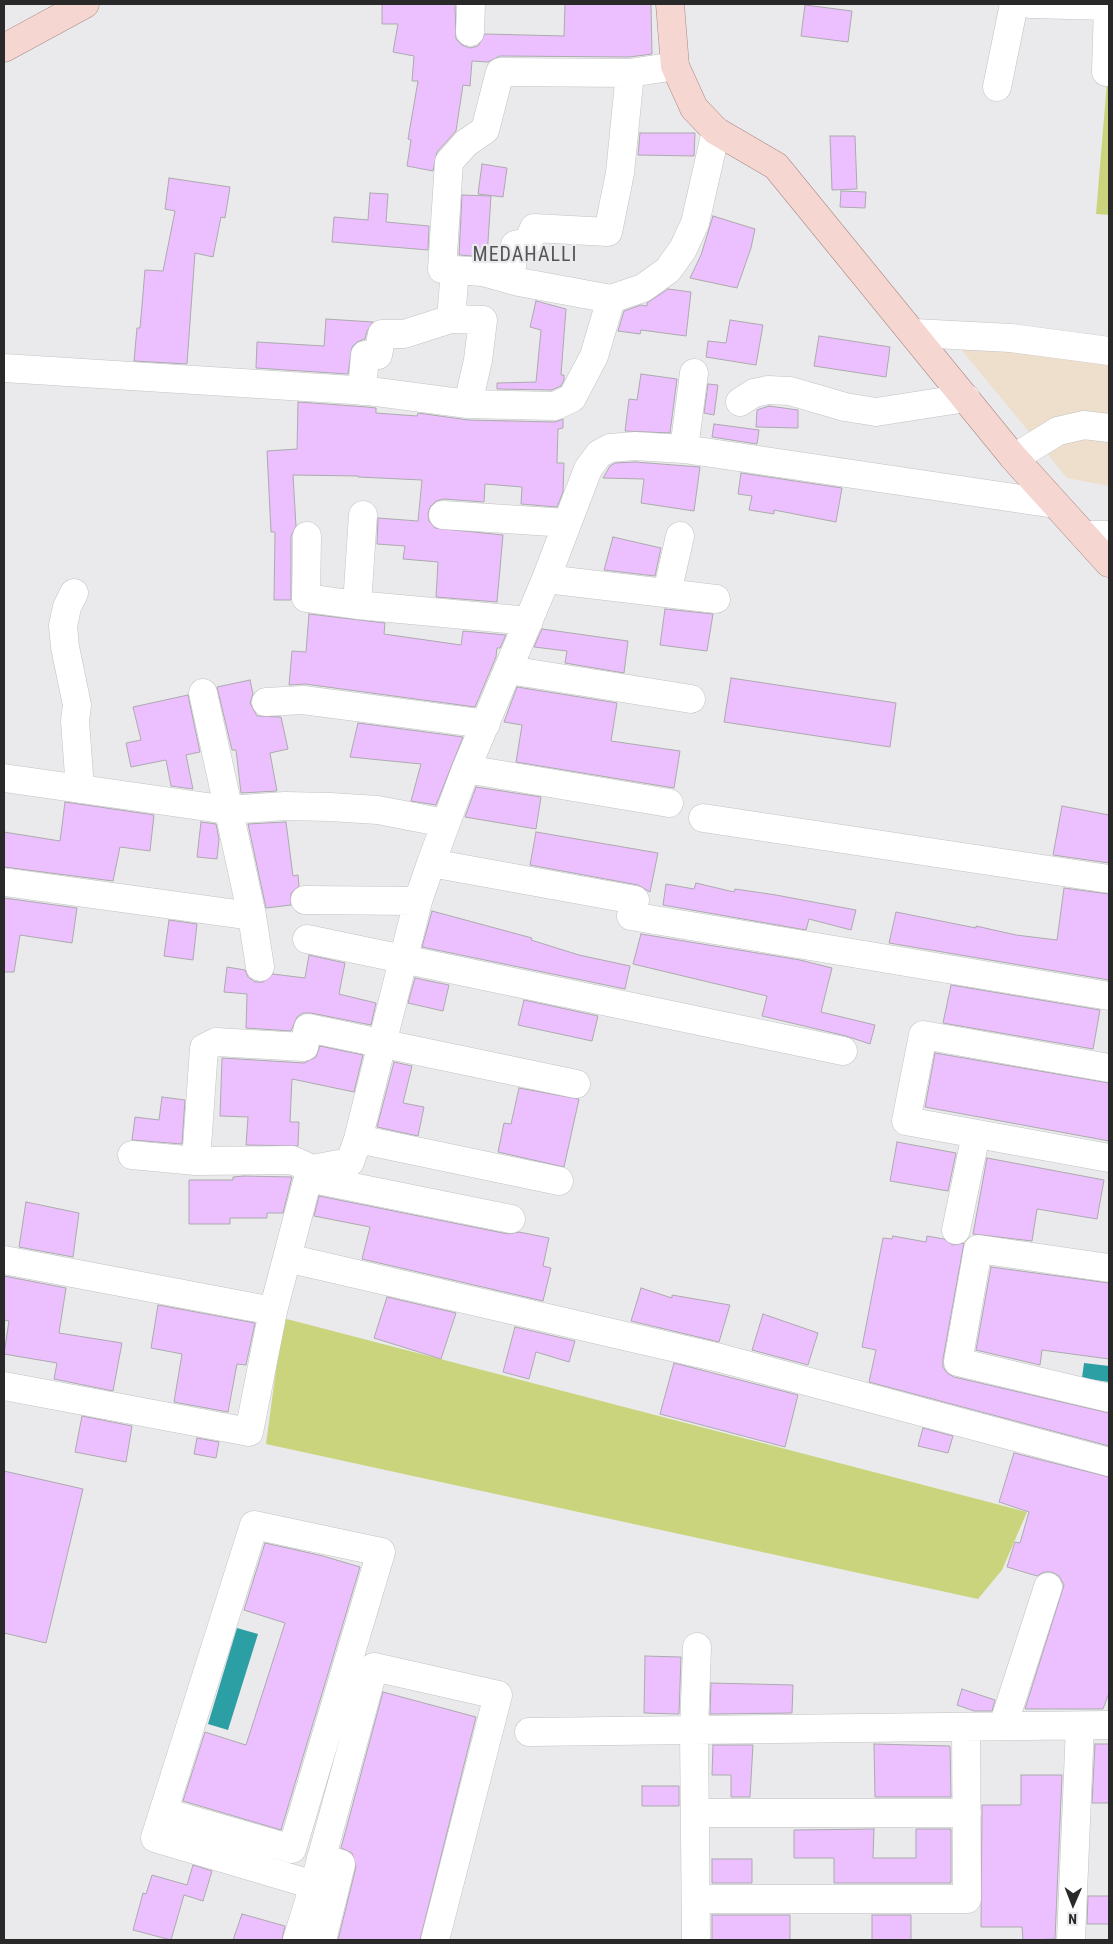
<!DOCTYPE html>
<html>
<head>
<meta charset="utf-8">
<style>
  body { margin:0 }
  #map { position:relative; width:1113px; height:1944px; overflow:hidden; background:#eaeaed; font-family:"Roboto Condensed",sans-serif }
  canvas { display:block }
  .frame { position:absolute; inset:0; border:5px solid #29292a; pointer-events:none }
  .north { position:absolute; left:1048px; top:1879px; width:50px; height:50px; -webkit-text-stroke:4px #eaeaed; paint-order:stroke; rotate:181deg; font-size:14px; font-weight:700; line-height:20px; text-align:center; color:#29292a }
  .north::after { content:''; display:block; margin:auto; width:18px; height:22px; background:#29292a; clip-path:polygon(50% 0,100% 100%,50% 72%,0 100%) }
</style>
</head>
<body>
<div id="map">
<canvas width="1113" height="1944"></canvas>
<div class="frame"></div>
<div class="north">N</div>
</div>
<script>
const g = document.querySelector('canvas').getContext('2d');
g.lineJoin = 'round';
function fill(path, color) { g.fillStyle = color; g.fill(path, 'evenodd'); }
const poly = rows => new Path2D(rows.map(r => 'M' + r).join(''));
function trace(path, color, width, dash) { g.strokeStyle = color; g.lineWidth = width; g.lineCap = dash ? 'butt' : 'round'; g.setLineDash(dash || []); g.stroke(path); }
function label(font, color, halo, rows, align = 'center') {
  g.font = font + ' "Roboto Condensed",sans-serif'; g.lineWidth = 4.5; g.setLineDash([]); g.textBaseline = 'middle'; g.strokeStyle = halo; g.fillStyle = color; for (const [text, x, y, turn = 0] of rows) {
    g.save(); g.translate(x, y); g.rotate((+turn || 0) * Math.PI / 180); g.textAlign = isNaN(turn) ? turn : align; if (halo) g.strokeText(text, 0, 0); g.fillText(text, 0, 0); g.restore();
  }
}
fill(poly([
  [954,341,1109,363,1109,486,1067,478]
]), '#eedecc');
fill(poly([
  [1107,82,1109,82,1109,215,1096,214],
  [283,1318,1027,1512,1002,1570,978,1599,266,1444]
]), '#cad47d');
fill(poly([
  [1084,1363,1109,1366,1109,1382,1082,1378],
  [237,1628,258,1634,228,1730,208,1724]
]), '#2b9fa3');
const building = poly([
  [382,4,455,4,456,39,462,45,470,48,478,46,485,34,564,36,565,4,651,4,652,54,629,57,500,56,488,62,472,61,470,86,463,85,456,131,437,152,433,171,407,166,411,140,408,139,418,81,412,81,414,56,393,52,398,24,382,24,382,4],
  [805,5,852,11,848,42,801,36,805,5],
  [640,133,695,133,694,156,638,155,640,133],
  [830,136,855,136,857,189,832,190,830,136],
  [482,164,507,168,503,197,478,194,482,164],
  [169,178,230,187,225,218,221,217,213,257,195,253,187,364,134,361,137,328,140,328,145,270,163,271,175,211,165,209,169,178],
  [841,191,866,192,865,208,840,207,841,191],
  [370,193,388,194,386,222,429,226,428,250,332,242,334,217,368,220,370,193],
  [462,195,491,196,487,257,459,255,462,195],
  [713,216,755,229,751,248,737,288,690,278,701,255,713,216],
  [668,289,691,292,686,336,641,330,640,334,618,331,624,311,641,305,647,306,647,303,668,289],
  [536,301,566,309,561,375,564,375,564,380,561,386,552,390,497,389,497,383,536,382,541,330,530,327,536,301],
  [326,319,373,322,367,331,365,339,357,342,352,347,348,374,256,368,257,342,324,346,326,319],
  [730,320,763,325,756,365,706,357,708,341,726,343,730,320],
  [819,336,890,347,886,377,814,366,819,336],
  [641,374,677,379,670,433,625,431,629,399,637,400,641,374],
  [708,384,718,385,714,415,704,413,708,384],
  [298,402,367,407,376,408,376,413,417,416,418,413,468,420,555,422,563,419,563,428,558,429,557,463,564,463,563,492,557,507,521,504,522,487,485,484,484,502,444,499,436,501,430,507,428,514,429,521,435,528,503,535,497,602,436,597,438,562,403,559,405,546,377,544,378,518,418,521,422,480,358,477,358,476,293,475,296,526,291,536,291,600,274,600,275,532,271,532,267,451,297,449,298,402],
  [769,406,798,410,798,428,756,427,757,410,769,406],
  [714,424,759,430,757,444,712,437,714,424],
  [635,462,700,467,694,511,641,503,644,479,603,478,610,466,615,463,635,462],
  [741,473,842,488,836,522,774,510,774,514,749,510,752,496,738,494,741,473],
  [613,537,661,548,655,576,604,570,613,537],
  [665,609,713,614,707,651,660,645,665,609],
  [309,614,385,623,384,634,461,645,463,631,506,635,500,648,497,648,496,657,475,707,305,684,289,685,292,651,306,652,309,614],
  [542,629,628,641,624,673,565,663,567,651,534,647,542,629],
  [731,678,896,703,890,747,724,722,731,678],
  [250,680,253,694,250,703,257,716,281,717,288,749,270,753,277,791,241,793,236,750,232,750,217,687,250,680],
  [517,687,617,703,611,741,680,751,674,788,516,762,522,725,504,722,517,687],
  [188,695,200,752,186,755,193,789,171,786,166,760,131,767,126,743,141,740,133,707,188,695],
  [358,723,463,737,436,805,411,801,421,764,350,757,358,723],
  [476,787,541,797,536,829,465,817,476,787],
  [65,802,154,815,150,851,120,847,113,881,4,867,4,832,60,841,65,802],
  [1062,806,1109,815,1109,863,1053,855,1062,806],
  [201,822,216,824,219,839,217,859,197,857,201,822],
  [286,822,293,876,298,875,299,886,291,893,291,905,266,908,248,824,286,822],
  [536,832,658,853,650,892,638,885,530,865,536,832],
  [696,883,734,892,735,889,776,895,856,910,851,930,809,919,806,930,663,905,666,884,694,889,696,883],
  [1064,888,1109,894,1109,980,889,943,896,912,976,928,976,926,1016,935,1057,940,1064,888],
  [4,898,77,908,72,943,20,935,14,972,4,972,4,898],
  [432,911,532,938,531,940,579,955,630,966,625,989,422,947,432,911],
  [169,920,197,924,193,960,164,956,169,920],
  [641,934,800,960,832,968,821,1012,875,1025,870,1044,846,1036,762,1016,767,996,633,964,641,934],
  [309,955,345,963,339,994,376,1003,371,1025,311,1013,303,1013,297,1017,291,1031,246,1028,247,994,224,992,227,967,245,970,248,977,255,982,263,982,273,974,305,978,309,955],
  [415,978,449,985,443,1011,408,1003,415,978],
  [951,985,1100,1010,1093,1049,943,1023,951,985],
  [524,1000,598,1016,592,1041,518,1025,524,1000],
  [320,1046,363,1055,354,1092,292,1079,290,1122,299,1122,298,1146,246,1145,248,1117,220,1116,222,1058,304,1063,316,1057,320,1046],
  [935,1053,1109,1083,1109,1141,925,1107,935,1053],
  [394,1062,412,1066,403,1103,424,1107,418,1136,377,1127,394,1062],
  [519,1088,579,1099,564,1167,498,1152,504,1123,511,1124,519,1088],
  [162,1097,185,1100,182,1144,132,1140,135,1117,159,1120,162,1097],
  [897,1142,956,1153,948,1191,890,1181,897,1142],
  [987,1158,1104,1180,1097,1219,1037,1209,1032,1241,973,1234,987,1158],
  [244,1176,292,1177,283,1213,267,1213,267,1218,230,1218,230,1224,189,1224,189,1180,233,1180,233,1177,244,1176],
  [319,1196,508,1234,519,1232,549,1238,543,1266,551,1268,543,1301,362,1259,370,1227,314,1216,319,1196],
  [26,1202,79,1213,73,1257,19,1247,26,1202],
  [893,1236,926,1242,927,1236,944,1239,953,1245,964,1243,943,1359,943,1367,947,1373,954,1377,1109,1413,1109,1446,869,1382,876,1350,862,1347,883,1238,892,1239,893,1236],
  [991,1267,1109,1283,1109,1359,1042,1350,1040,1365,976,1350,991,1267],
  [4,1276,66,1288,59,1333,122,1343,113,1391,54,1379,57,1363,4,1354,9,1321,4,1320,4,1276],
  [641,1288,672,1298,672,1295,730,1305,719,1342,631,1321,641,1288],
  [387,1297,456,1313,441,1359,374,1338,387,1297],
  [158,1305,255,1323,246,1365,237,1364,228,1412,174,1402,182,1354,151,1348,158,1305],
  [763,1314,818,1333,808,1365,752,1350,763,1314],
  [515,1327,575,1341,569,1362,536,1352,529,1379,503,1372,515,1327],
  [674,1363,798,1395,785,1447,660,1414,674,1363],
  [82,1416,132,1426,126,1462,75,1452,82,1416],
  [923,1428,953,1436,948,1453,918,1446,923,1428],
  [197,1438,219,1442,216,1458,194,1454,197,1438],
  [1014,1453,1109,1477,1109,1693,1103,1709,1025,1709,1064,1585,1059,1576,1052,1572,1044,1572,1037,1576,1007,1567,1015,1542,1020,1543,1029,1512,999,1502,1014,1453],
  [4,1471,83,1489,46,1643,4,1633,4,1471],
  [265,1543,323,1556,360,1567,281,1830,183,1801,205,1732,246,1745,285,1623,244,1610,265,1543],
  [645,1656,681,1657,679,1714,644,1713,645,1656],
  [711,1683,793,1685,792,1713,710,1714,711,1683],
  [962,1689,995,1700,992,1711,974,1711,957,1705,962,1689],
  [383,1692,476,1717,420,1940,338,1940,356,1867,352,1853,341,1848,383,1692],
  [874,1744,950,1746,951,1797,875,1797,874,1744],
  [1095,1744,1109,1744,1109,1803,1092,1803,1095,1744],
  [713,1745,753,1745,750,1797,731,1797,731,1775,712,1775,713,1745],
  [1021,1775,1062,1775,1055,1939,1023,1940,1022,1927,981,1927,982,1805,1021,1805,1021,1775],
  [642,1786,679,1786,679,1806,642,1806,642,1786],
  [874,1829,873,1858,916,1858,916,1829,951,1829,951,1883,834,1883,834,1858,794,1858,794,1830,874,1829],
  [712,1859,752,1859,752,1883,712,1883,712,1859],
  [193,1865,212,1871,203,1901,184,1895,171,1940,133,1930,143,1893,146,1894,152,1875,187,1885,193,1865],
  [1088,1896,1109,1896,1109,1924,1087,1924,1088,1896],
  [242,1914,285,1926,282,1940,233,1940,242,1914],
  [712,1915,790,1915,790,1940,712,1940,712,1915],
  [872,1915,911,1915,911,1940,872,1940,872,1915]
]);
fill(building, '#ecbfff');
trace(building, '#abaaac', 1);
const minor = poly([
  [1031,4,1109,6],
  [470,32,471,4],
  [675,66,630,73,500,72,485,130,466,143,449,162,442,269,483,272,519,282,611,299,643,288,668,270,683,249,695,223,716,131],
  [1106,72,1108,6],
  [997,87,1014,4],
  [455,270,451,319,483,320,478,360,468,404],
  [510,279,515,245,528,242,534,228,608,232,620,173,630,73],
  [914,333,1011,338,1109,351],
  [4,368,369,391,468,404,555,406,572,398,594,356,611,299],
  [362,391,365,355,378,355,382,334,404,334,451,319],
  [740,402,754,393,768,390,790,391,845,407,876,412,966,398],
  [684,449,694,373],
  [1014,458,1058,431,1084,425,1109,428],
  [363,515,357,605,529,621],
  [443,515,567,523],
  [1084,535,1109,535],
  [307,536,306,598,357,605],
  [546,579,716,599],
  [74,593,67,607,63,626,65,647,77,705,75,721,80,789],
  [667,593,680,536],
  [509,670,691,699],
  [203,693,252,916,260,967],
  [266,702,303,700,486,724],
  [466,769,669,803],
  [4,778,228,810,285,806,330,807,378,810,445,823],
  [703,818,1109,879],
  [431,863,635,900,631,916,1109,996],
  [4,882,252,916],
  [305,900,418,901],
  [307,939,843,1051],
  [1109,1068,923,1035,906,1121,1109,1158],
  [358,1139,559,1181],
  [132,1155,196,1161,292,1160,312,1169,350,1162,358,1139,418,901,431,863,466,769,546,579,588,469,599,454,610,448,635,446,684,449,1055,504],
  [196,1161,204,1048,216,1042,304,1047,308,1028,576,1084],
  [308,1178,511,1219],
  [956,1230,976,1134],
  [287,1258,720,1358,1109,1462],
  [4,1260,273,1311],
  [1109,1268,978,1249,958,1362,1109,1398],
  [4,1386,249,1432,273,1311,308,1178,312,1169],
  [1003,1726,1048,1587],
  [529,1732,1109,1725],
  [164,1812,292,1849,381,1552,254,1525,155,1838,314,1885,297,1940],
  [695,1813,967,1813],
  [321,1858,341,1864,322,1940],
  [314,1885,374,1667,498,1695,435,1940],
  [696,1899,967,1899,966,1727],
  [696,1940,694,1730,697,1647],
  [1071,1940,1080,1726]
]);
const major = poly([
  [670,4,675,66,694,108,716,131,776,166,1014,458,1109,563],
  [4,48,85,4]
]);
trace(minor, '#c1c2c4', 29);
trace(major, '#aa8783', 29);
trace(minor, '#fff', 28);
trace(major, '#f5d6d1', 28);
g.letterSpacing = '1px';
label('20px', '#555557', '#eaeaed', [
  ["MEDAHALLI",525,256]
]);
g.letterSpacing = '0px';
</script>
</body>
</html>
